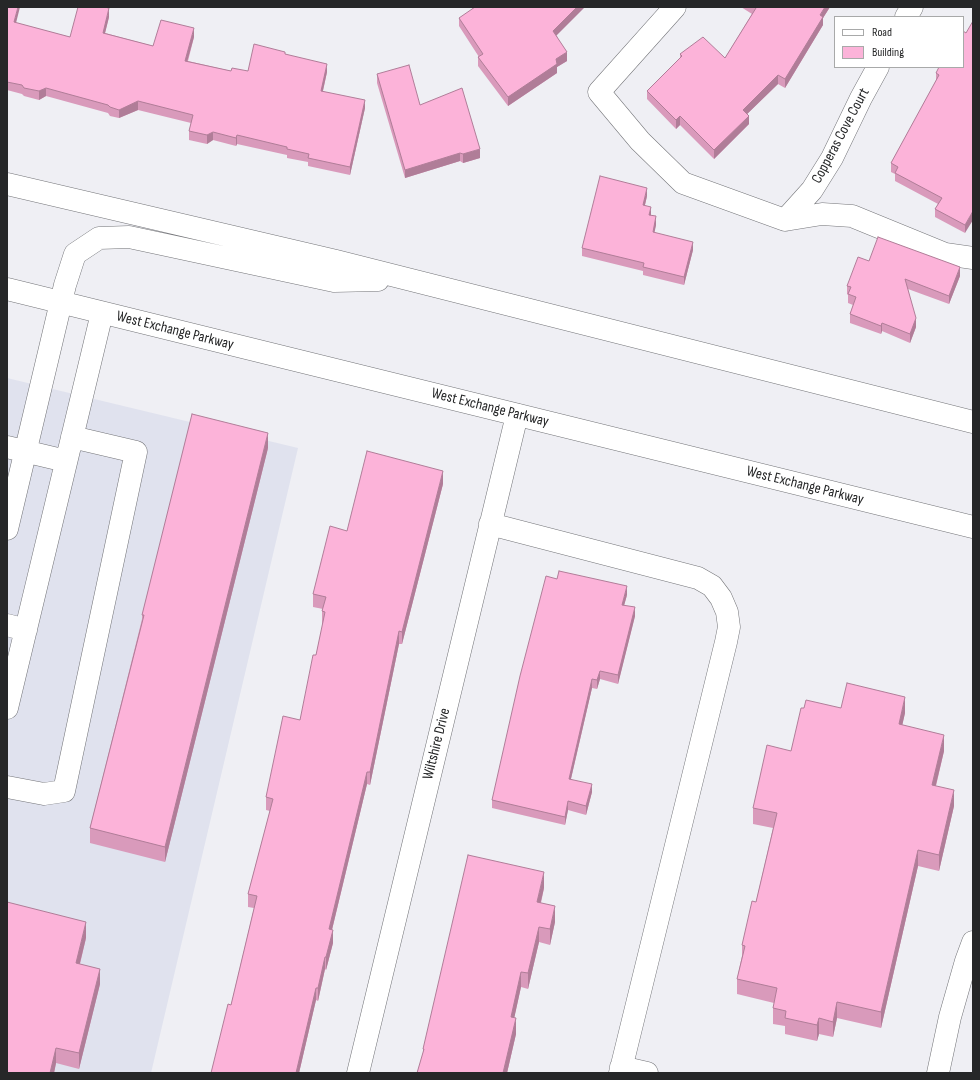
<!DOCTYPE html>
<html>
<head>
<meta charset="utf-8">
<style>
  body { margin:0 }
  #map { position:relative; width:980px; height:1080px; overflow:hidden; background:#efeff4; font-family:"Sofia Sans Condensed",sans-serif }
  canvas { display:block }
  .frame { position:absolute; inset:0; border:8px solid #262728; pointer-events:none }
  .legend { position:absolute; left:834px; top:16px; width:130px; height:52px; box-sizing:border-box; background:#fff; border:1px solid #a8a9a9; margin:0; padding:5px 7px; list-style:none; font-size:12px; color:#262728 }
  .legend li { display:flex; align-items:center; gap:8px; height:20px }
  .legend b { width:20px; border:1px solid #a8a9a9 }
</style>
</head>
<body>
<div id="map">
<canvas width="980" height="1080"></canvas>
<div class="frame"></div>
<ul class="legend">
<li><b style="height:5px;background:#fff"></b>Road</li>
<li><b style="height:11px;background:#fcb3d9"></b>Building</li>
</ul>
</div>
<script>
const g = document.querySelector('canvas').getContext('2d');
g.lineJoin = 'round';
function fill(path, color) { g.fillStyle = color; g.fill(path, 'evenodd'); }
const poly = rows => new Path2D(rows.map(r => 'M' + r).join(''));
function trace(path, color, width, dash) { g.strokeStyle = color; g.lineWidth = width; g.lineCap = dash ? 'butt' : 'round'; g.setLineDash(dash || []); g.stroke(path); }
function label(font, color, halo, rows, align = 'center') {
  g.font = font + ' "Sofia Sans Condensed",sans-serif'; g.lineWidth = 3.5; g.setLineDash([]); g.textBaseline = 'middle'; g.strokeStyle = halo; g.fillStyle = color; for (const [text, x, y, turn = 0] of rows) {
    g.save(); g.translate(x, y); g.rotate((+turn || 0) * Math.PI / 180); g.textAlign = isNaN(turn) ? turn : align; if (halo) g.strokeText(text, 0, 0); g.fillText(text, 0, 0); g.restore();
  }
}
fill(poly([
  [7,378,298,448,151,1073,7,1073]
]), '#e0e2ee');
const minor = poly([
  [675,7,599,92,640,141,683,183,785,220,822,214,852,216,945,254,973,258],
  [906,17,912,7],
  [785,220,812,190,832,158,861,98,878,67],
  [7,447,66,461],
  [490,524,698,578,712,586,721,598,727,612,729,627,726,642,620,1073],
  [7,529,61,302],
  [7,625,26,630],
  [7,708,102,313],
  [7,787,44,794,64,791,136,452,72,437],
  [621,1067,647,1073],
  [358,1073,517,415],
  [938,1073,950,1017,966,961,973,942]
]);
const major = poly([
  [7,184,336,261,973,422],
  [7,289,973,527],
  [61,302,65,285,75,254,99,238,129,237,334,281,378,280]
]);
trace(minor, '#747579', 23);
trace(major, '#747579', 23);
trace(minor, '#fff', 22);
trace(major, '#fff', 22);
fill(poly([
  [7,7,16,23,70,37,109,17,105,33,153,46,194,37,188,61,231,71,248,71,285,54,327,72,323,91,365,108,350,175,308,166,308,162,287,158,287,155,237,144,236,146,213,140,207,144,189,140,189,131,191,123,138,110,119,118,110,116,108,113,46,96,39,100,24,96,22,94,7,90],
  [741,7,830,7,823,18,823,25,785,88,778,84,747,114,749,124,714,159,680,125,676,129,647,99,647,91,680,58,680,54,725,58,752,14],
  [459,18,557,36,567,61,557,67,557,73,508,106,478,66,478,57,479,57,459,26],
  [966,33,965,233,935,217,935,209,938,204,895,181,895,174,891,172,891,163,936,81,936,73],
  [377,74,420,105,480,158,463,163,460,161,405,178,377,83],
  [647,196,645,205,656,225,654,232,693,250,684,285,643,275,643,271,582,256,582,248],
  [869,261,960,276,949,304,908,289,916,327,910,343,882,331,881,334,850,323,850,314,853,305,848,303,848,295,847,294,847,286],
  [268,448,165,862,90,843,90,828,142,619,142,615],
  [443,484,402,644,399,644,370,785,367,784,332,930,333,943,326,970,325,969,318,1001,316,1000,299,1073,211,1073,231,1005,254,908,248,907,248,894,270,811,266,810,266,797,300,720,316,655,323,624,322,624,322,611,323,609,313,607,313,594,347,531],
  [627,595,624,605,635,616,618,684,600,679,597,689,592,688,571,779,592,792,586,815,568,810,565,825,492,808,492,800],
  [804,708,841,708,905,713,902,725,944,751,936,786,954,806,939,871,918,866,881,1028,837,1018,833,1037,819,1034,817,1041,785,1034,785,1026,773,1024,773,1008,774,1003,737,994,737,979,742,956,742,945,756,902,773,828,753,824,753,808,791,751],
  [544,888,541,903,555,922,550,945,539,942,528,989,521,987,514,1018,516,1034,507,1073,417,1073,423,1054,423,1049],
  [86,938,80,964,100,984,79,1069,56,1063,54,1073,7,1073]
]), '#d99abb');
fill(poly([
  [18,7,20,7,14,31,14,22],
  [577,7,585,7,553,39,553,31],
  [825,7,830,7,823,18,823,25,785,88,785,79],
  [109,8,109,17,103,41,103,33],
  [194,28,194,37,185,69,185,61],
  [567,52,567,61,557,67,557,73,508,106,508,97,556,59],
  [327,64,327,72,321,99,321,91],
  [778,75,778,84,743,118,743,110],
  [46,88,46,96,39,100,39,91],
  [365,100,365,108,350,175,350,167],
  [138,101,138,110,119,118,119,110],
  [680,116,680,125,676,129,676,120],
  [749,116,749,124,714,159,714,150],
  [213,132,213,140,207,144,207,135],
  [237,135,237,144,236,146,236,138],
  [480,149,480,158,463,163,463,154],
  [460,153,460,161,405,178,405,170],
  [647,188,647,196,643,213,643,205],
  [651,207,651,216,649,215],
  [973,211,973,220,965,233,965,225],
  [656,216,656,225,653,240,653,232],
  [693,242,693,250,684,285,684,277],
  [960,267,960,276,949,304,949,296],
  [916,318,916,327,910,343,910,334],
  [882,323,882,331,881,334,881,326],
  [268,433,268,448,165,862,165,847],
  [443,471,443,484,402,644,402,632],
  [627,586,627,595,622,613,622,605],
  [635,607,635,616,618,684,618,675],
  [399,631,399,644,370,785,370,772],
  [600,671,600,679,597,689,597,680],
  [592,679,592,688,569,787,569,779],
  [905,697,905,713,899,740,899,724],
  [944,735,944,751,932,801,932,785],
  [367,772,367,784,329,942,329,929],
  [592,784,592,792,586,815,586,806],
  [954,790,954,806,939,871,939,855],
  [568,801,568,810,565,825,565,817],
  [918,850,918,866,881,1028,881,1012],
  [544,872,544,888,537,918,537,902],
  [555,906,555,922,550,945,550,929],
  [86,922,86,938,76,979,76,963],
  [539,927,539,942,528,989,528,973],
  [333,930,333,943,326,970,326,957],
  [325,957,325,969,318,1001,318,988],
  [100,969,100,984,79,1069,79,1053],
  [521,972,521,987,511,1033,511,1017],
  [316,988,316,1000,299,1073,296,1073],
  [837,1002,837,1018,833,1037,833,1022],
  [516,1018,516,1034,507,1073,503,1073],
  [819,1018,819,1034,817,1041,817,1025],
  [56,1048,56,1063,54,1073,50,1073]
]), '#b07d98');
const building = poly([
  [7,7,18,7,14,22,70,37,78,7,104,7,109,8,103,33,153,46,161,20,194,28,185,61,231,71,232,68,248,71,254,44,285,52,285,54,327,64,321,91,365,100,350,167,308,158,309,154,287,149,287,147,237,135,236,138,213,132,207,135,189,131,193,115,138,101,119,110,110,107,108,105,46,88,39,91,24,88,22,85,7,82,7,7],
  [475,7,577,7,553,31,567,52,556,59,557,64,508,97,478,57,483,54,459,18,475,7],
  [754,7,825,7,820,15,823,17,785,79,778,75,743,110,749,116,714,150,680,116,676,120,647,91,682,56,680,54,703,37,725,58,756,8,754,7],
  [973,21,973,211,965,225,935,209,942,198,895,173,898,167,891,163,939,75,936,73,939,67,963,67,963,31,966,33,973,21],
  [409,65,420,105,462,88,480,149,463,154,460,153,405,170,377,74,409,65],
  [600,176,647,188,643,205,651,207,649,215,656,216,653,232,693,242,684,277,643,267,644,263,582,248,600,176],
  [878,237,960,267,949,296,905,279,916,318,910,334,882,323,881,326,850,314,856,297,848,294,851,287,847,286,858,257,869,261,878,237],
  [192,414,268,433,165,847,90,828,144,615,142,615,192,414],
  [367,451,443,471,402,632,399,631,370,772,367,772,329,929,333,930,326,957,325,957,318,988,316,988,296,1073,211,1073,228,1004,231,1005,257,896,248,894,273,799,266,797,283,716,300,720,313,655,316,655,325,612,322,611,326,597,313,594,330,526,347,531,367,451],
  [559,571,627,586,622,605,635,607,618,675,600,671,597,680,592,679,569,779,592,784,586,806,568,801,565,817,492,800,520,676,546,576,557,579,559,571],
  [847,683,905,697,899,724,944,735,932,785,954,790,939,855,918,850,881,1012,837,1002,833,1022,819,1018,817,1025,785,1018,786,1011,773,1008,777,988,737,979,745,946,742,945,752,901,756,902,777,813,753,808,767,745,791,751,801,708,804,708,806,700,841,708,847,683],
  [468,855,544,872,537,902,555,906,550,929,539,927,528,973,521,972,511,1017,516,1018,503,1073,417,1073,424,1049,423,1049,468,855],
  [7,902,86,922,76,963,100,969,79,1053,56,1048,50,1073,7,1073,7,902]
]);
fill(building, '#fcb3d9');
trace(building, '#b07d98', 1);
label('15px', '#262728', '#fff', [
  ["Copperas Cove Court",841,136,-62],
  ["West Exchange Parkway",175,331,14],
  ["West Exchange Parkway",490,408,14],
  ["West Exchange Parkway",805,486,14],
  ["Wiltshire Drive",437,744,-76]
]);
</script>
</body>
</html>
